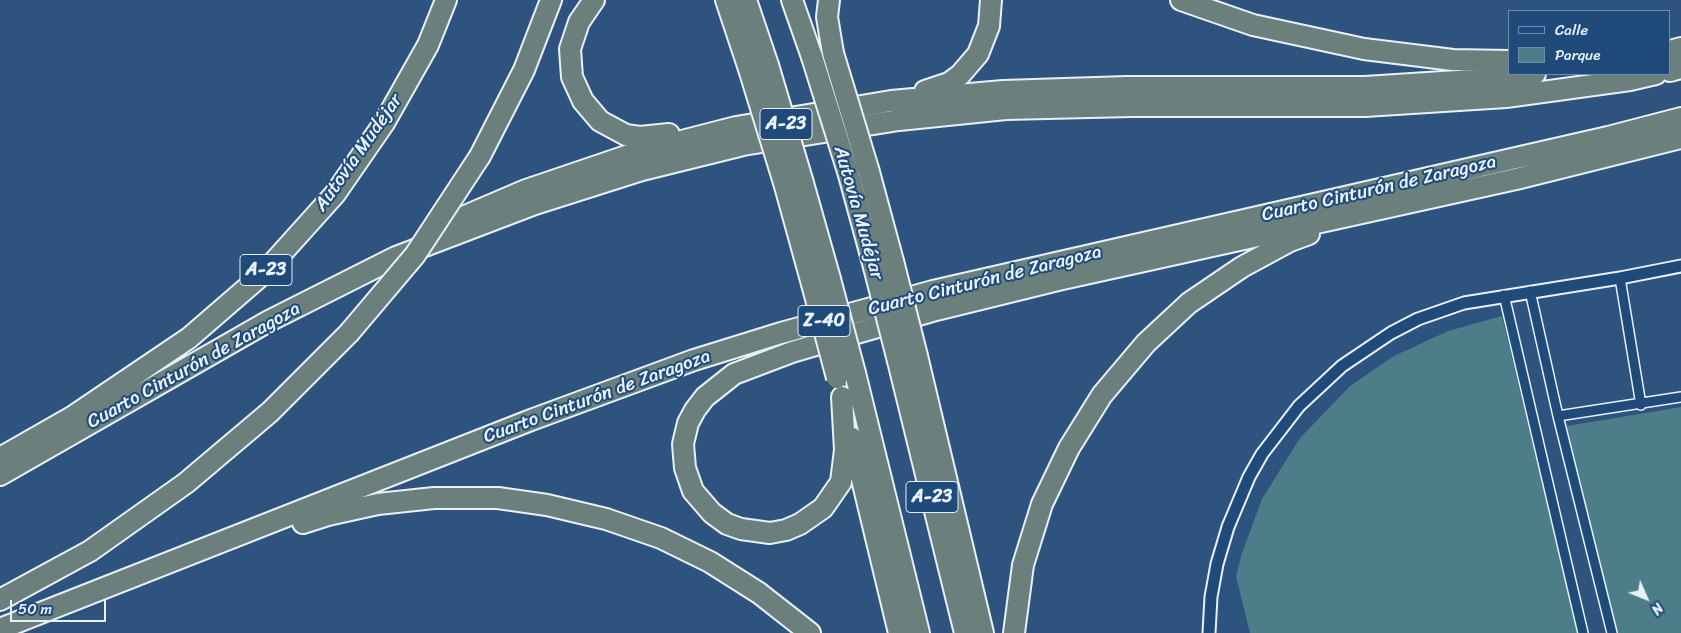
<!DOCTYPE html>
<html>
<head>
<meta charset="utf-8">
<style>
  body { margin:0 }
  #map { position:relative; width:1681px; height:633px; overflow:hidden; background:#2e537f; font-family:Sriracha,sans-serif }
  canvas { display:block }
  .legend { position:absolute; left:1508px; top:10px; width:162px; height:65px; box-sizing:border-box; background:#1f4a7a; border:1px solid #6f8dac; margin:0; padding:6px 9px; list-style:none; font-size:15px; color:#e8f1f8 }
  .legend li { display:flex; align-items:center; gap:10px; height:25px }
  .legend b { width:25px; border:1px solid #6f8dac }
  .north { position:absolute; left:1621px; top:573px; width:50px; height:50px; -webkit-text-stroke:4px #1f4a7a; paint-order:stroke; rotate:134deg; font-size:14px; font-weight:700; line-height:20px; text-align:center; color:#e8f1f8 }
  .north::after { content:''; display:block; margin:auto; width:18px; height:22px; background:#e8f1f8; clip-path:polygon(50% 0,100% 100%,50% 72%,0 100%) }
  .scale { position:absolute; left:10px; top:600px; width:96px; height:22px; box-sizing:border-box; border:2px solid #e8f1f8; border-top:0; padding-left:6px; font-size:15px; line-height:18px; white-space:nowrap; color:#e8f1f8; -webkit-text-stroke:4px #1f4a7a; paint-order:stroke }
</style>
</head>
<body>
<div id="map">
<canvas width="1681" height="633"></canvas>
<ul class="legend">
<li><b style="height:6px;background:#1f4a7a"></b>Calle</li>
<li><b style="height:14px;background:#4d7d88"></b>Parque</li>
</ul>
<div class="north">N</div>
<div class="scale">50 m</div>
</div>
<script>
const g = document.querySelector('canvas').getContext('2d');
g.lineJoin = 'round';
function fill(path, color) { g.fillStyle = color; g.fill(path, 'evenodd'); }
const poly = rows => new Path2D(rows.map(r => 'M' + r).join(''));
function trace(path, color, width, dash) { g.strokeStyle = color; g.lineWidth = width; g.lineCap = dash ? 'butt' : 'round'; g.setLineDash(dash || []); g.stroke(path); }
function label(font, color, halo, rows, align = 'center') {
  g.font = font + ' Sriracha,sans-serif'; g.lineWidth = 4; g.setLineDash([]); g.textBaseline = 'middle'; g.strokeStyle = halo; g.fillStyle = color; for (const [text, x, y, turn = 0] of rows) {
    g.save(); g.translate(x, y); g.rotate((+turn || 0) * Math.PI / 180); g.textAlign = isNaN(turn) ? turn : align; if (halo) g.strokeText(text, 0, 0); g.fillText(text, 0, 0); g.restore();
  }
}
fill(poly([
  [1502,316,1578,633,1250,633,1236,576,1242,553,1262,499,1300,438,1350,386,1394,356,1448,331],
  [1681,407,1681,633,1617,633,1567,426]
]), '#4d7d88');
const pedestrian = poly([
  [1620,278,1641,405],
  [1530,291,1558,416,1612,633],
  [1504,295,1583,633],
  [1558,416,1681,397]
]);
const minor = poly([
  [1209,633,1211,597,1217,564,1228,527,1249,477,1262,454,1299,406,1342,366,1391,333,1418,319,1464,303,1620,278,1681,266]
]);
const motorway = poly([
  [594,0,579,22,570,49,572,77,583,101,600,121,626,135,640,137,669,134],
  [726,0,749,69],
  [746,0,768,65],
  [792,0,812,57],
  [829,0,827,17,833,53],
  [1181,0,1253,25,1364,49,1453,60,1510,61],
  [1670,51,1681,48],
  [1670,71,1681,68],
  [925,91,949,83,960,75,978,54,989,26,991,0],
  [480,156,524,70,551,0],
  [869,172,893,261],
  [849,175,874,267],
  [803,183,830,279],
  [785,186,812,284],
  [442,226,526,190,635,153,736,127,891,101,1003,91,1126,87,1365,87,1504,78,1535,74],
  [917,356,983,633],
  [898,361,965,633],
  [855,373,919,633],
  [842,397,845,450,841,482,823,508,800,524,786,530,770,533,741,529,727,524,712,513,693,491,685,468,683,444,688,423,695,410,705,397,734,374,792,352,936,310,1058,280,1516,179,1681,138],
  [852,438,899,633],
  [0,458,72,417,189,338,263,274,335,194,384,123,428,45,446,0],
  [0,475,269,321,396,257,535,204,642,170,743,145,899,120,1006,109,1132,106,1365,106,1506,97,1630,80,1656,74],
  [303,523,328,515,378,504,434,498,498,498,547,505,606,519,661,538,710,562,759,593,810,633],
  [0,600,90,551,186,483,270,412,349,333],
  [0,629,531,420,694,360,781,333,933,291,1608,137,1681,118],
  [1014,633,1023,565,1042,504,1069,448,1102,395,1146,343,1189,303,1242,267,1290,241,1309,234]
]);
trace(pedestrian, '#e8f1f8', 12);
trace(minor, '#e8f1f8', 15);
trace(motorway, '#e8f1f8', 24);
trace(pedestrian, '#1f4a7a', 9);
trace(minor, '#1f4a7a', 11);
trace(motorway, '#6b7f7c', 20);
const motorwayBridge = poly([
  [833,53,869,172],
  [812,57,849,175],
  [768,65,803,183],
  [749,69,785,186],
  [893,261,917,356],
  [874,267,898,361],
  [830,279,855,373],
  [812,284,837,378],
  [349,333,415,255,480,156]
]);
trace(motorwayBridge, '#e8f1f8', 24, []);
trace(motorwayBridge, '#6b7f7c', 20);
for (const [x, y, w] of [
  [786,124,52],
  [266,270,52],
  [824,321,52],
  [932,497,52]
]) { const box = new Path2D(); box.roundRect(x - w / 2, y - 15.5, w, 31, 4); g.fillStyle = '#1f4a7a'; g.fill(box); trace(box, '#e8f1f8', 1); }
label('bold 18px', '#e8f1f8', null, [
  ["A-23",786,124],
  ["A-23",266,270],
  ["Z-40",824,321],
  ["A-23",932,497]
]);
label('19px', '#e8f1f8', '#1f4a7a', [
  ["Autovía Mudéjar",359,153,-55],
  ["Cuarto Cinturón de Zaragoza",1379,189,-13],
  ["Autovía Mudéjar",858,213,74],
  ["Cuarto Cinturón de Zaragoza",985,281,-14],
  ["Cuarto Cinturón de Zaragoza",194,366,-29],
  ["Cuarto Cinturón de Zaragoza",597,397,-20]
]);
</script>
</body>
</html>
